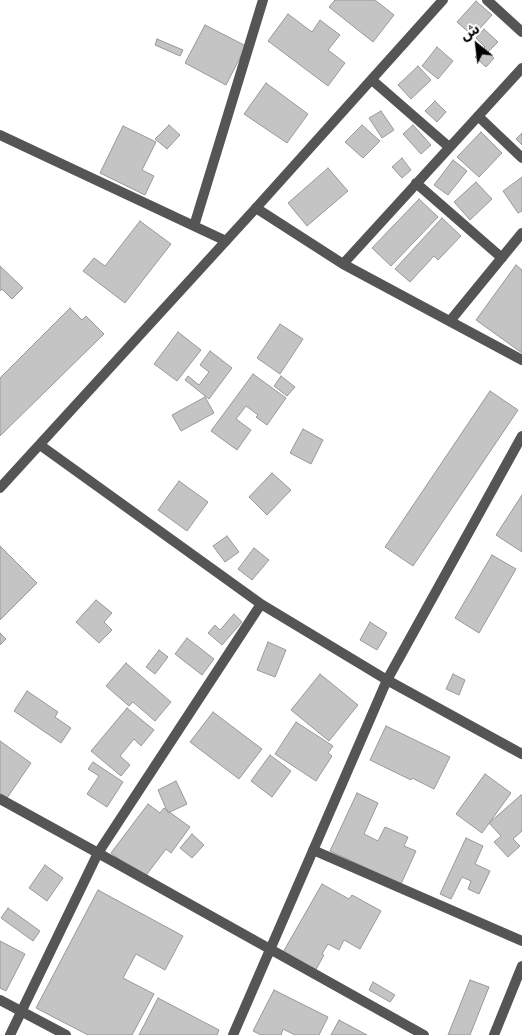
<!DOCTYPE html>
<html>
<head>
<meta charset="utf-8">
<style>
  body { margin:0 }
  #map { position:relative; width:522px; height:1035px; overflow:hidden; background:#fff; font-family:Barlow,"Noto Sans Arabic",sans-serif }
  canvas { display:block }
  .north { position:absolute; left:452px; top:20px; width:50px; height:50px; -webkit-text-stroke:4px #fff; paint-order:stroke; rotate:331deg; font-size:14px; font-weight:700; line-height:20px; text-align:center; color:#000 }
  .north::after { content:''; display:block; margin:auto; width:18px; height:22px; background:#000; clip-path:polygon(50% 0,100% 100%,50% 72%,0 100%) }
</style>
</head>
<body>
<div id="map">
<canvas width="522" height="1035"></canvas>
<div class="north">ش</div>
</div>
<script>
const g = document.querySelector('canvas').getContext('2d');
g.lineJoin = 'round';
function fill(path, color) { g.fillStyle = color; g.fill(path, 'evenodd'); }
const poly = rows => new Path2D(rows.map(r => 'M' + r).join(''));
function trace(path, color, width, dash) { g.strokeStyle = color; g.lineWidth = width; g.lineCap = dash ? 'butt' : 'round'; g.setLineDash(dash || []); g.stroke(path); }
const building = poly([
  [335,0,375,0,394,15,373,42,329,7,335,0],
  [476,1,492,15,473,36,457,22,476,1],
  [288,14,312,32,320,20,340,35,328,50,345,63,328,86,268,41,288,14],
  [205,25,246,46,226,85,185,63,205,25],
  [484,29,498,42,488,52,494,58,486,67,475,57,485,47,476,38,484,29],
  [157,39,183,50,180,56,155,45,157,39],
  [437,47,453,61,438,79,422,66,437,47],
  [418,66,431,80,411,99,398,85,418,66],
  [266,83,308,114,287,143,244,114,266,83],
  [435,101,446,112,437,122,425,111,435,101],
  [381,111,394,130,382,138,369,118,381,111],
  [169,125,180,135,167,149,155,139,169,125],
  [362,125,380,141,363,158,345,142,362,125],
  [413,125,431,145,421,154,403,134,413,125],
  [123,126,156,142,142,170,154,176,145,195,100,173,123,126],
  [481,132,502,153,479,177,457,157,481,132],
  [522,133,522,145,516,139,522,133],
  [402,158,411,170,402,178,392,167,402,158],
  [453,160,467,171,448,195,434,185,453,160],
  [328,168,348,191,307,226,288,203,328,168],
  [522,177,522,211,518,213,503,191,522,177],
  [476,182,492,199,470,220,454,202,476,182],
  [419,199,438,217,391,266,372,248,419,199],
  [442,218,461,236,438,260,434,256,410,282,395,269,442,218],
  [140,221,171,244,125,303,83,271,94,258,105,266,140,221],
  [516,265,522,270,522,353,476,320,516,265],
  [0,266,23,288,12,299,2,289,0,291,0,266],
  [70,308,82,320,86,316,104,334,0,436,0,378,70,308],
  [280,324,303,339,280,374,257,358,280,324],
  [178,332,201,350,177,381,154,364,178,332],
  [210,351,232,368,209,399,185,380,188,376,199,385,209,372,200,365,210,351],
  [253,374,286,398,267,425,256,417,258,415,246,406,236,419,251,430,237,450,211,431,253,374],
  [281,376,295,387,287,396,274,386,281,376],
  [490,391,518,410,413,566,385,547,490,391],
  [205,397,214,413,181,431,172,415,205,397],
  [303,429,323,440,311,464,290,453,303,429],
  [272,473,291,490,267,515,249,497,272,473],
  [179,481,208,502,187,531,158,510,179,481],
  [522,495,522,552,496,535,522,495],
  [227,536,239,552,225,562,213,546,227,536],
  [0,546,37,583,0,620,0,546],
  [254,548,269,560,252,580,238,569,254,548],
  [492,555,516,569,479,633,455,618,492,555],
  [96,600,112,613,104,622,112,630,99,643,76,622,96,600],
  [234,614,242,622,222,645,208,633,215,625,220,630,234,614],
  [370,622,387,633,377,650,360,640,370,622],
  [0,633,6,639,0,645,0,633],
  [187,638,214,659,202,675,175,654,187,638],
  [268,642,286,650,275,677,257,670,268,642],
  [159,650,168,657,155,674,146,667,159,650],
  [126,663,171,702,155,721,133,702,129,706,106,686,126,663],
  [320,674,358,705,329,741,291,710,320,674],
  [453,674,465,680,459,695,446,689,453,674],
  [27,691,58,712,55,717,71,728,61,743,14,711,27,691],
  [127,708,154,730,141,746,134,739,120,756,130,765,121,776,91,751,127,708],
  [213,712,262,749,239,779,190,742,213,712],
  [296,722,333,746,328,753,332,756,316,781,275,754,296,722],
  [386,726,450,757,434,789,412,778,411,780,370,760,386,726],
  [0,741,31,763,7,798,0,793,0,741],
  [270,755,291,771,272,797,251,781,270,755],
  [93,762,123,782,107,807,87,794,99,776,88,769,93,762],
  [485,774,511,793,482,833,456,814,485,774],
  [176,781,187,804,168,813,158,790,176,781],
  [357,793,378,803,364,834,378,841,385,827,408,837,404,846,416,851,401,884,330,851,357,793],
  [521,795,522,797,522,831,513,839,520,846,508,857,494,842,501,836,489,823,521,795],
  [148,804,160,813,164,808,190,827,171,853,166,849,144,878,111,853,148,804],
  [192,834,204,845,192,858,180,848,192,834],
  [466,838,483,846,475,864,490,871,479,894,468,889,471,881,462,877,451,899,440,894,466,838],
  [45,865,63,878,47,901,29,888,45,865],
  [322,884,349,899,352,895,381,911,360,949,344,940,339,950,328,944,322,954,324,955,314,973,282,954,322,884],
  [98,890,183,936,165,970,136,954,123,978,154,994,132,1035,88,1035,36,1008,98,890],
  [8,908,40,931,33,941,1,918,8,908],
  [0,941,25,954,6,991,0,988,0,941],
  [470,980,489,987,470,1035,448,1035,470,980],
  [373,982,395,995,390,1002,369,990,373,982],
  [274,990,328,1017,319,1035,295,1035,283,1029,281,1035,261,1035,253,1031,274,990],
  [158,998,219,1030,217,1035,139,1035,158,998],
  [339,1020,367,1035,331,1035,339,1020]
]);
fill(building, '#c4c4c4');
trace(building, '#999', 1);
trace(poly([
  [487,0,522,32],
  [372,80,449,147],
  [478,116,522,158],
  [0,135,226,241],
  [416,183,502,258],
  [256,208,343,264,522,360],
  [194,226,263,0],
  [343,264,522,68],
  [450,321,522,233],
  [40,445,261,604,387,680,522,754],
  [0,799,98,853,424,1035],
  [313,850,522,941],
  [0,1000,66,1035],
  [10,1035,98,853,261,604],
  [233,1035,387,680,522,436],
  [494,1035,522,966]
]), '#555', 10);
trace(poly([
  [0,488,256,208,443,0]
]), '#555', 10);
</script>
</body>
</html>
